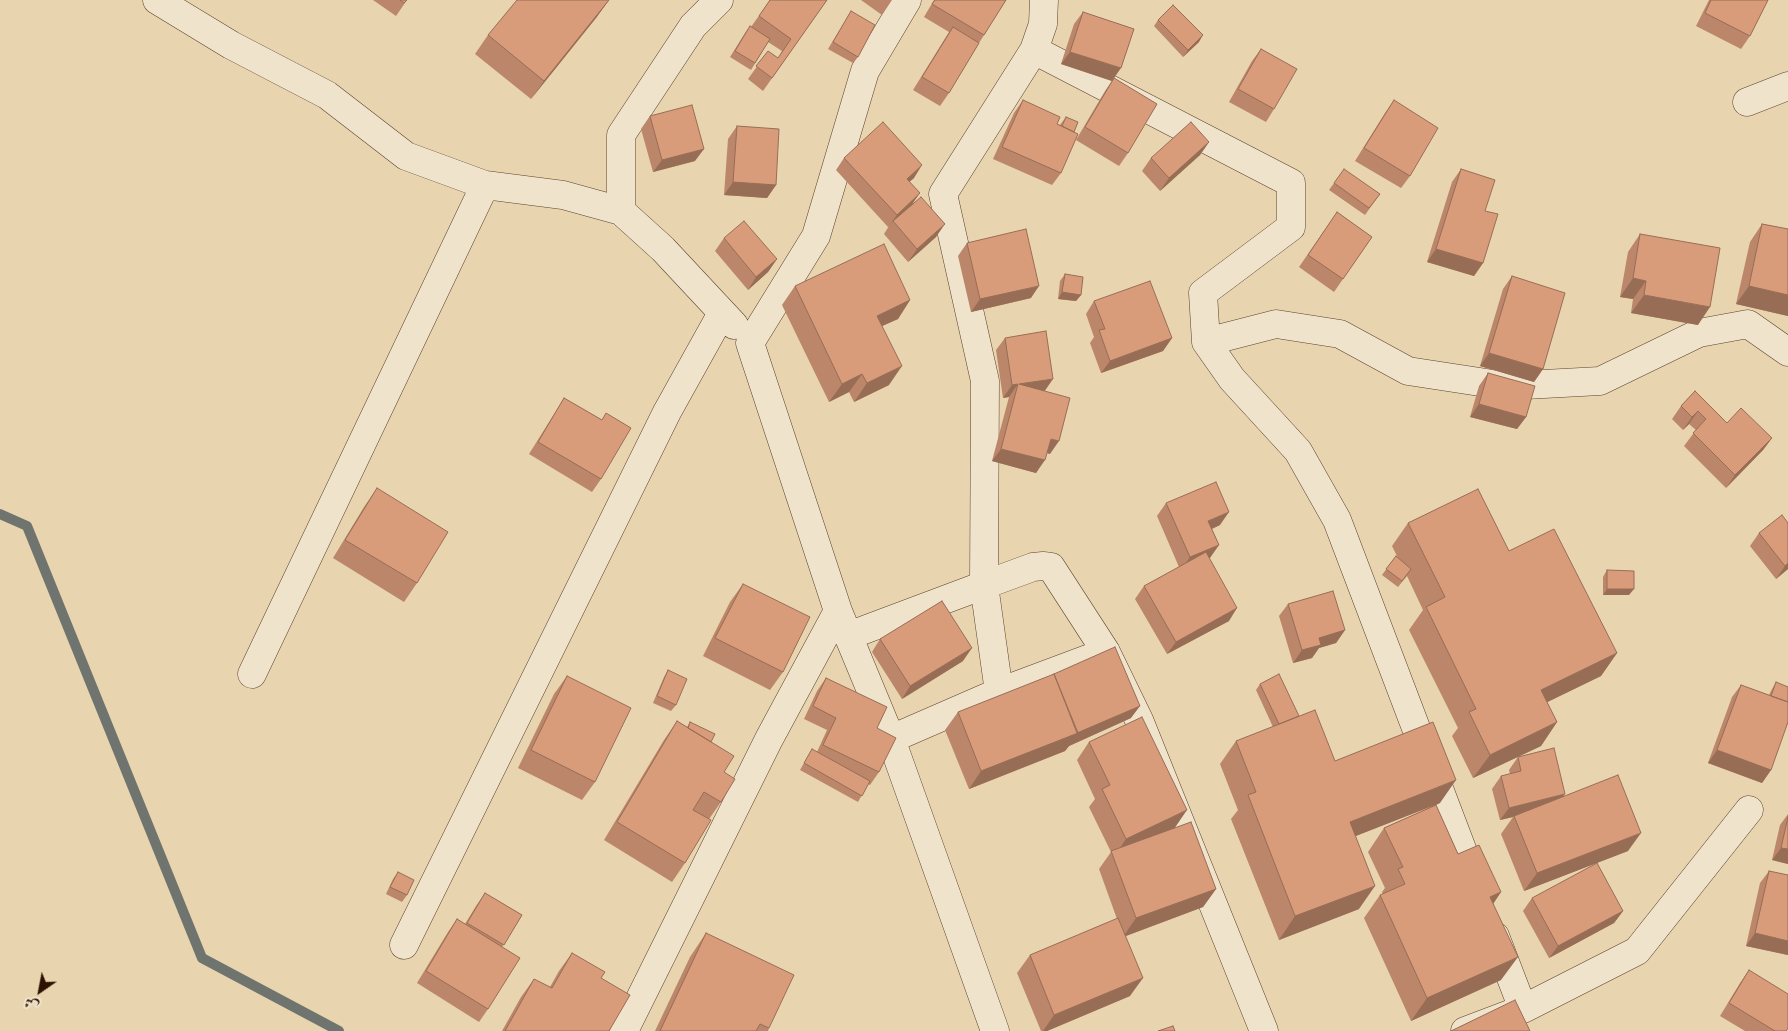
<!DOCTYPE html>
<html>
<head>
<meta charset="utf-8">
<style>
  body { margin:0 }
  #map { position:relative; width:1788px; height:1031px; overflow:hidden; background:#e8d4af; font-family:"IM FELL Double Pica",Amiri,serif }
  canvas { display:block }
  .north { position:absolute; left:15px; top:966px; width:50px; height:50px; -webkit-text-stroke:4px #f0e3cb; paint-order:stroke; rotate:213deg; font-size:14px; font-weight:700; line-height:20px; text-align:center; color:#2d1102 }
  .north::after { content:''; display:block; margin:auto; width:18px; height:22px; background:#2d1102; clip-path:polygon(50% 0,100% 100%,50% 72%,0 100%) }
</style>
</head>
<body>
<div id="map">
<canvas width="1788" height="1031"></canvas>
<div class="north">ش</div>
</div>
<script>
const g = document.querySelector('canvas').getContext('2d');
g.lineJoin = 'round';
const poly = rows => new Path2D(rows.map(r => 'M' + r).join(''));
function trace(path, color, width, dash) { g.strokeStyle = color; g.lineWidth = width; g.lineCap = dash ? 'butt' : 'round'; g.setLineDash(dash || []); g.stroke(path); }
function fill(path, color) { g.fillStyle = color; g.fill(path, 'evenodd'); }
trace(poly([
  [0,514,27,526,202,958,339,1031]
]), '#6f746e', 10);
const minor = poly([
  [157,0,231,45,327,95,406,156,485,185,563,195,621,211],
  [719,0,693,26,621,135,621,211,663,249,734,325],
  [907,0,865,71,816,236,750,343,838,611,891,739,995,1031],
  [1034,50,1291,183,1291,227,1203,293,1206,342,1232,379,1298,451,1337,520,1476,886],
  [1747,102,1788,86],
  [1206,342,1276,324,1340,334,1408,371,1506,386,1600,381,1699,333,1748,324,1788,352],
  [848,636,984,585,985,381,943,194,1034,50,1043,24,1044,0],
  [252,674,485,185],
  [999,692,984,585,1033,567,1043,566,1051,567,1106,652,1139,720,1264,1031],
  [891,739,999,692,1106,652],
  [1495,936,1523,1009],
  [404,945,667,412,722,313],
  [624,1031,769,739,838,611],
  [1465,1031,1523,1009,1637,951,1749,810]
]);
trace(minor, '#5c422d', 29);
trace(minor, '#f0e3cb', 28);
fill(poly([
  [373,0,407,0,396,16],
  [609,0,596,18,531,99,475,54,488,35],
  [770,0,827,0,763,91,748,79,768,51,778,58,782,51,768,42,751,70,730,57,745,33,750,26,751,27],
  [861,0,892,0,882,15],
  [934,0,1006,0,979,43,949,93,940,106,913,90,949,32,924,17],
  [1709,0,1768,0,1750,36,1741,49,1696,26],
  [851,11,858,57,853,63,828,49],
  [1083,12,1112,81,1061,64,1074,24],
  [1158,20,1199,42,1183,57,1154,26],
  [1261,49,1274,109,1266,122,1229,102,1252,61],
  [1114,78,1128,153,1119,166,1076,140,1105,91],
  [1023,100,1057,124,1060,125,1066,117,1074,132,1061,173,1052,185,993,159,1014,113],
  [1394,100,1410,176,1401,188,1355,161,1385,113],
  [650,116,695,161,653,172,641,129],
  [737,126,776,185,767,198,724,195,728,139],
  [1209,142,1200,155,1160,191,1142,171,1151,158],
  [844,158,914,178,909,182,913,204,936,237,908,262,884,234,889,226,888,227,836,170],
  [1461,169,1485,211,1483,263,1474,276,1427,262,1452,182],
  [1334,183,1380,194,1365,215,1329,190],
  [1337,212,1372,237,1334,292,1299,267],
  [1762,224,1788,229,1788,316,1736,304,1750,242],
  [1640,234,1698,325,1631,313,1633,299,1620,297,1628,252],
  [724,238,777,259,768,272,748,290,715,251],
  [967,243,1031,298,971,312,958,256],
  [1065,274,1081,295,1076,301,1058,299,1060,281],
  [1512,276,1543,369,1534,382,1480,366,1503,289],
  [795,286,910,300,898,319,882,326,889,385,854,402,849,392,829,402,782,305],
  [1094,301,1172,338,1163,351,1101,373,1090,343,1094,337,1086,314],
  [1005,338,1045,391,1050,454,1047,453,1036,473,992,461,1009,397,1003,398,996,350],
  [1488,373,1526,417,1517,429,1470,417,1479,386],
  [1695,391,1727,423,1772,438,1763,450,1726,488,1684,446,1696,430,1689,424,1683,430,1672,419,1681,406],
  [564,398,602,420,601,479,592,492,529,454,556,411],
  [377,488,417,583,404,602,333,558,364,507],
  [1166,503,1220,525,1212,529,1219,545,1209,558,1229,621,1167,654,1135,599,1144,586,1179,567,1157,516],
  [1408,523,1509,551,1617,653,1601,676,1547,702,1557,722,1541,746,1473,778,1452,736,1458,728,1409,630,1423,610,1407,576,1398,587,1382,575,1396,556,1398,558,1392,546],
  [1788,523,1788,569,1776,579,1750,546,1759,533],
  [1607,570,1629,595,1603,595,1603,577],
  [743,584,783,672,770,690,703,656,730,602],
  [1288,604,1345,630,1336,643,1319,648,1312,658,1293,663,1279,616],
  [880,639,963,661,902,699,872,652],
  [668,670,676,705,671,711,653,703,664,677],
  [567,676,595,782,582,800,518,768,554,694],
  [826,678,877,728,879,772,870,785,868,784,858,802,800,770,812,749,817,752,827,730,804,719,817,691],
  [1776,682,1771,770,1762,783,1708,763,1732,697,1741,685,1769,695,1772,689],
  [1260,684,1299,716,1335,761,1440,803,1436,805,1458,854,1501,892,1493,904,1501,980,1411,1021,1364,918,1380,895,1383,894,1382,892,1385,888,1368,852,1384,828,1435,805,1355,836,1359,909,1279,940,1231,819,1238,810,1220,764,1236,741,1273,727,1256,690],
  [958,712,1131,718,1069,746,1065,751,969,789,945,730],
  [677,721,687,727,690,722,711,742,724,772,721,802,709,819,685,863,672,882,604,840,664,740],
  [1089,742,1174,828,1216,889,1203,907,1126,936,1130,996,1047,1031,1041,1031,1017,973,1030,955,1117,919,1099,869,1111,852,1089,807,1095,799,1077,760],
  [1518,757,1563,797,1628,851,1524,891,1501,834,1513,817,1500,820,1492,789,1501,776,1510,774,1509,770],
  [1788,814,1788,864,1772,860,1780,825],
  [1769,871,1788,875,1788,955,1746,946,1760,883],
  [398,872,407,895,402,902,386,894,393,879],
  [485,893,522,915,502,947,488,1009,479,1022,417,983,448,932,457,919,465,924,476,906],
  [1532,898,1623,911,1614,923,1549,958,1523,911],
  [706,933,769,1028,768,1031,655,1031,690,957],
  [572,953,601,978,609,1031,502,1031,521,997,534,979,550,987,559,971],
  [1749,970,1786,1031,1745,1031,1720,1016,1740,983]
]), '#bb866a');
fill(poly([
  [609,0,596,18,531,99,544,81],
  [1203,35,1199,42,1183,57,1188,50],
  [1070,52,1121,68,1112,81,1061,64],
  [1209,142,1200,155,1160,191,1169,178],
  [704,149,695,161,653,172,662,160],
  [922,165,914,178,898,192,907,179],
  [733,182,776,185,767,198,724,195],
  [920,193,911,206,893,221,888,227,897,215],
  [945,224,936,237,908,262,917,249],
  [1436,249,1483,263,1474,276,1427,262],
  [777,259,768,272,748,290,756,277],
  [1633,278,1646,281,1633,299,1620,297],
  [1039,286,1031,298,971,312,980,299],
  [1749,286,1788,295,1788,316,1736,304],
  [1062,292,1081,295,1076,301,1058,299],
  [1644,295,1710,307,1698,325,1631,313],
  [910,300,898,319,864,334,877,316],
  [1172,338,1163,351,1101,373,1110,361],
  [1489,353,1543,369,1534,382,1480,366],
  [902,366,889,385,854,402,867,383],
  [862,374,849,392,829,402,842,384],
  [1053,379,1044,392,1019,384],
  [1018,384,1009,397,1003,398,1012,385],
  [1479,404,1526,417,1517,429,1470,417],
  [1698,411,1689,424,1683,430,1692,417],
  [1772,438,1763,450,1726,488,1735,475],
  [1051,439,1059,441,1050,454,1042,451],
  [1001,449,1045,460,1036,473,992,461],
  [1229,512,1220,525,1200,534,1208,521],
  [1219,545,1210,558,1181,570,1190,557],
  [1788,563,1788,569,1776,579,1785,566],
  [1607,589,1634,589,1629,595,1603,595],
  [1237,608,1229,621,1167,654,1176,642],
  [1345,630,1336,643,1319,648,1312,658,1293,663,1302,650,1319,638],
  [972,648,963,661,902,699,910,686],
  [1617,653,1601,676,1525,713,1541,690],
  [1140,706,1131,718,1069,746,1065,751,969,789,981,771],
  [1557,722,1541,746,1473,778,1490,755],
  [1717,750,1771,770,1762,783,1708,763],
  [1456,780,1440,803,1333,845,1350,822],
  [1565,794,1556,807,1514,816,1513,817,1500,820,1509,808],
  [1187,810,1174,829,1113,858,1126,839],
  [1641,833,1628,851,1524,891,1537,873],
  [1781,848,1788,849,1788,864,1772,860],
  [1375,886,1359,909,1279,940,1295,916],
  [1216,889,1203,907,1123,937,1136,918],
  [1501,892,1485,916,1490,897],
  [1623,911,1614,923,1549,958,1558,946],
  [1755,933,1788,941,1788,955,1746,946],
  [1518,957,1501,980,1411,1021,1427,998],
  [1143,978,1130,996,1047,1031,1043,1031,1054,1015]
]), '#986d56');
const building = poly([
  [400,0,407,0,404,3,400,0],
  [517,0,609,0,544,81,488,35,517,0],
  [770,0,827,0,772,78,756,66,768,51,778,58,791,39,759,16,770,0],
  [935,0,1006,0,984,35,932,4,935,0],
  [1711,0,1768,0,1750,36,1705,13,1711,0],
  [1173,5,1203,35,1188,50,1158,20,1173,5],
  [851,11,875,25,858,57,833,42,851,11],
  [1083,12,1134,29,1121,68,1070,52,1083,12],
  [750,26,770,39,755,63,735,51,750,26],
  [953,27,979,43,949,93,922,77,953,27],
  [1261,49,1297,69,1274,109,1238,89,1261,49],
  [1114,78,1157,104,1128,153,1085,127,1114,78],
  [1023,100,1060,117,1057,124,1078,134,1061,173,1002,147,1023,100],
  [1394,100,1438,128,1410,176,1364,148,1394,100],
  [692,105,704,149,662,160,650,116,692,105],
  [1066,117,1078,122,1074,132,1062,126,1066,117],
  [883,122,922,165,907,179,920,193,897,215,844,158,883,122],
  [1191,122,1209,142,1169,178,1151,158,1191,122],
  [737,126,779,129,776,185,733,182,737,126],
  [1344,169,1380,194,1369,208,1334,183,1344,169],
  [1461,169,1495,180,1485,211,1498,214,1483,263,1436,249,1461,169],
  [921,197,945,224,917,249,893,221,921,197],
  [1337,212,1372,237,1343,279,1308,255,1337,212],
  [744,221,777,259,756,277,724,238,744,221],
  [1762,224,1788,229,1788,295,1749,286,1762,224],
  [1026,229,1039,286,980,299,967,243,1026,229],
  [1640,234,1720,248,1710,307,1644,295,1646,281,1633,278,1640,234],
  [884,244,910,300,877,316,902,366,867,383,862,374,842,384,795,286,884,244],
  [1065,274,1083,277,1081,295,1062,292,1065,274],
  [1512,276,1565,293,1543,369,1489,353,1512,276],
  [1150,281,1172,338,1110,361,1099,330,1105,329,1094,301,1150,281],
  [1046,331,1053,379,1019,384,1070,398,1059,441,1051,439,1045,460,1001,449,1018,384,1012,385,1005,338,1046,331],
  [1488,373,1535,386,1526,417,1479,404,1488,373],
  [1695,391,1727,423,1741,408,1772,438,1735,475,1693,433,1706,419,1698,411,1692,417,1681,406,1695,391],
  [564,398,602,420,606,413,631,428,601,479,538,442,564,398],
  [1216,482,1229,512,1208,521,1219,545,1190,557,1166,503,1216,482],
  [377,488,448,532,417,583,345,540,377,488],
  [1478,489,1509,551,1554,529,1617,653,1541,690,1557,722,1490,755,1469,712,1476,709,1426,607,1445,597,1408,523,1478,489],
  [1782,515,1788,523,1788,563,1785,566,1759,533,1782,515],
  [1206,552,1237,608,1176,642,1144,586,1206,552],
  [1396,556,1411,569,1402,581,1386,569,1396,556],
  [1607,570,1634,571,1634,589,1607,589,1607,570],
  [743,584,810,617,783,672,715,638,743,584],
  [1333,591,1345,630,1319,638,1321,645,1302,650,1288,604,1333,591],
  [942,601,972,648,910,686,880,639,942,601],
  [1115,647,1140,706,1077,733,1054,674,1115,647],
  [668,670,687,679,676,705,657,696,668,670],
  [1054,674,1078,733,981,771,958,712,1054,674],
  [1279,674,1299,716,1279,724,1260,684,1279,674],
  [567,676,631,708,595,782,531,750,567,676],
  [826,678,887,707,877,728,896,738,879,772,823,745,836,718,813,706,826,678],
  [1776,682,1788,687,1788,702,1771,696,1776,682],
  [1741,685,1788,702,1788,722,1771,770,1717,750,1741,685],
  [1315,710,1335,761,1433,722,1456,780,1350,822,1375,886,1295,916,1248,795,1256,792,1236,741,1315,710],
  [1142,717,1187,810,1126,839,1102,789,1110,785,1089,742,1142,717],
  [677,721,734,756,724,772,735,779,721,802,704,792,693,810,711,820,685,863,617,822,677,721],
  [690,722,715,734,711,742,688,728,690,722],
  [1554,748,1565,794,1509,808,1501,776,1521,771,1518,757,1554,748],
  [812,749,870,781,862,796,804,763,812,749],
  [1618,775,1641,833,1537,873,1514,816,1618,775],
  [1436,805,1458,854,1479,845,1501,892,1490,897,1518,957,1427,998,1380,895,1405,884,1398,869,1403,867,1384,828,1436,805],
  [1788,817,1788,849,1781,848,1788,817],
  [1191,822,1216,889,1136,918,1111,851,1191,822],
  [1597,863,1623,911,1558,946,1532,898,1597,863],
  [1769,871,1788,875,1788,941,1755,933,1769,871],
  [398,872,414,880,407,895,390,887,398,872],
  [485,893,522,915,504,945,467,923,485,893],
  [1118,918,1143,978,1054,1015,1030,955,1118,918],
  [457,919,520,958,488,1009,426,971,457,919],
  [706,933,794,975,769,1028,760,1024,756,1031,660,1031,706,933],
  [572,953,605,972,601,978,630,995,609,1031,505,1031,534,979,552,988,572,953],
  [1749,970,1788,994,1788,1028,1786,1031,1775,1031,1729,1003,1749,970],
  [1515,1000,1530,1031,1451,1031,1515,1000],
  [1173,1026,1175,1031,1158,1031,1173,1026]
]);
fill(building, '#d99c7b');
trace(building, '#986d56', 1);
</script>
</body>
</html>
